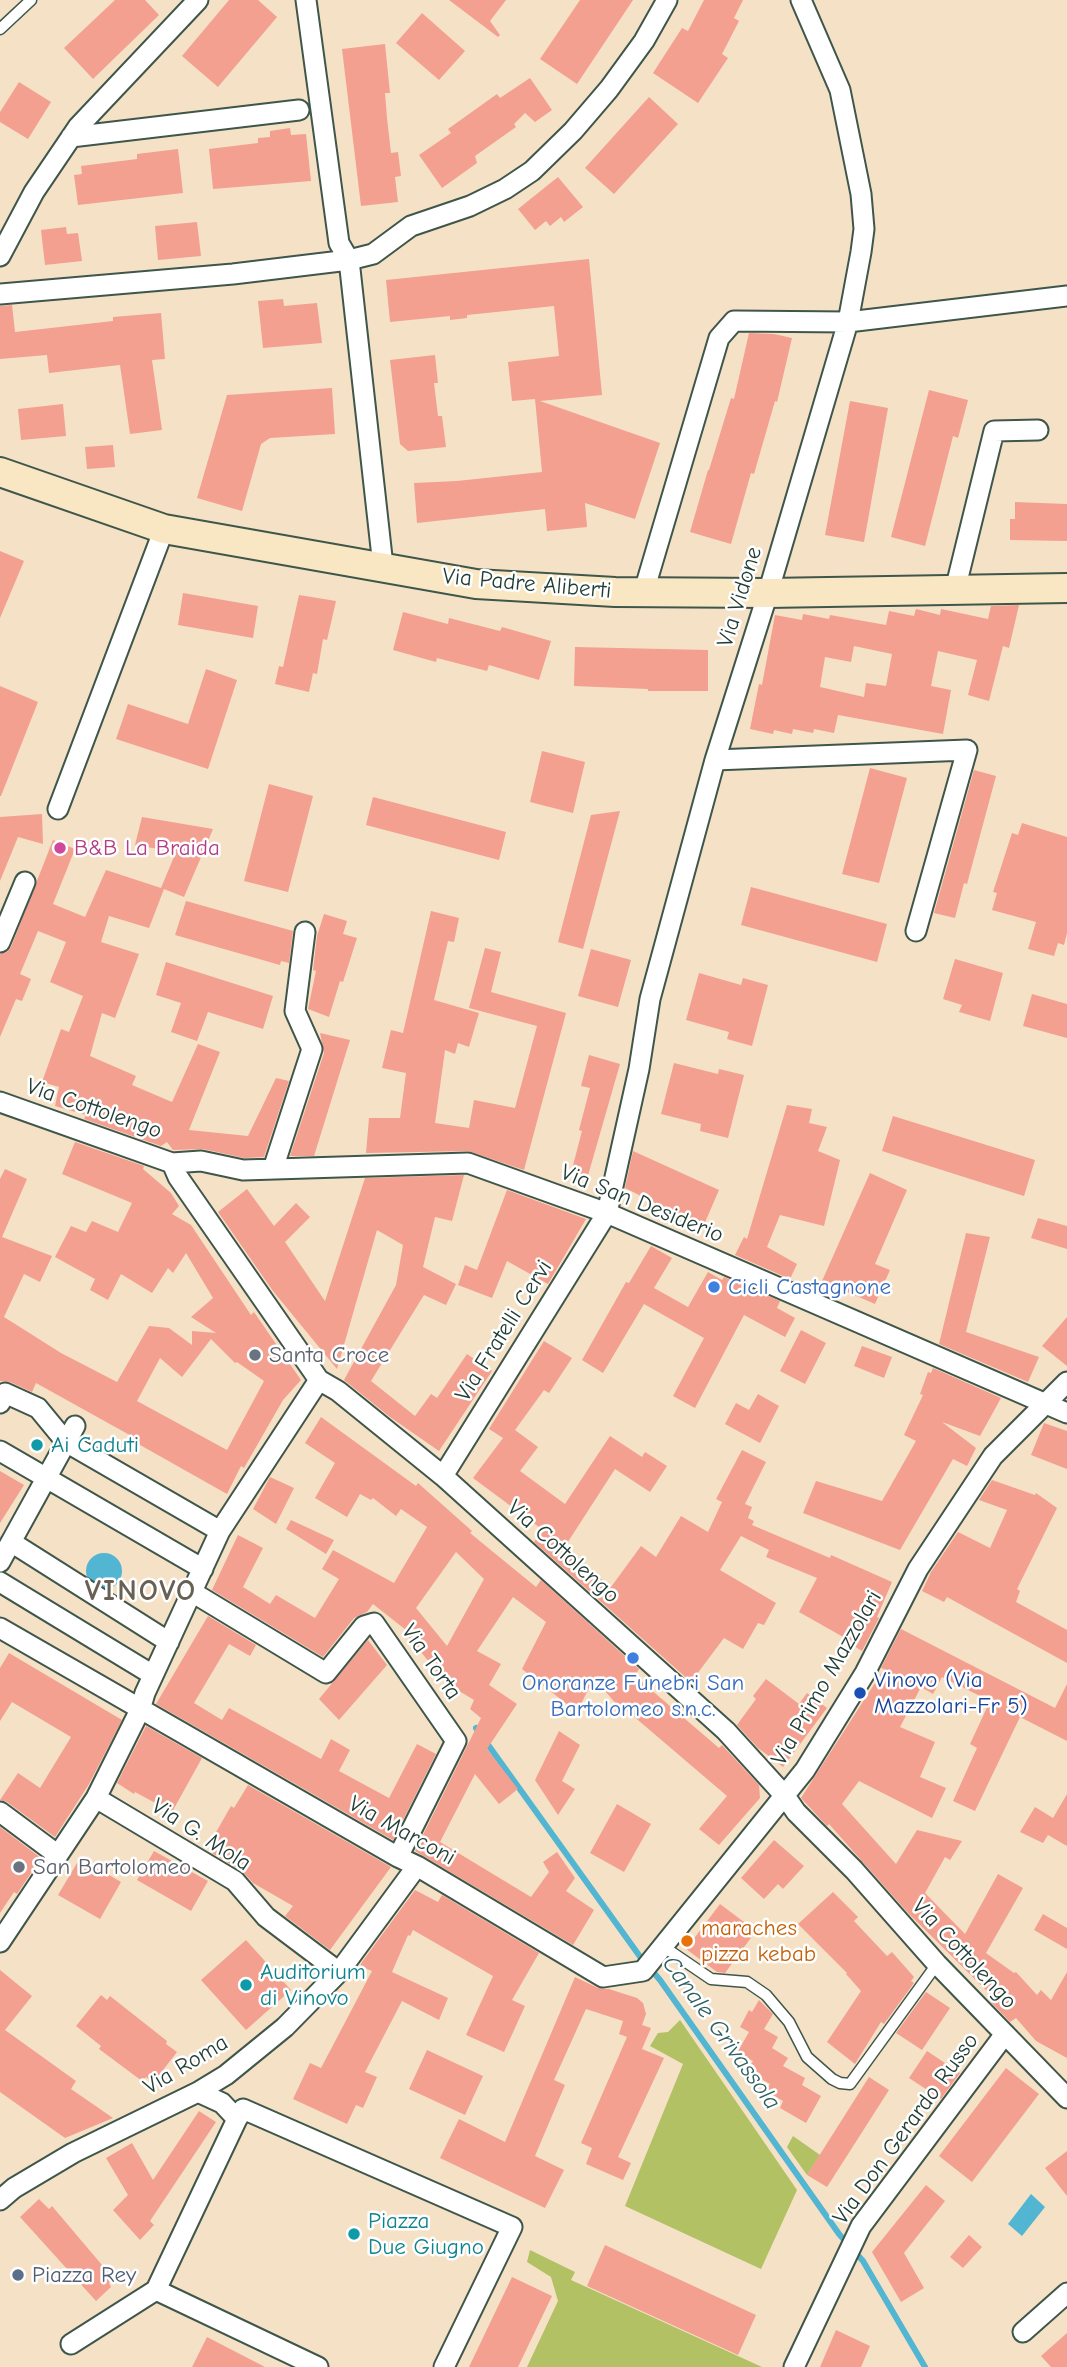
<!DOCTYPE html>
<html>
<head>
<meta charset="utf-8">
<style>
  body { margin:0 }
  canvas { display:block; background:#f4e1c6 }
</style>
</head>
<body>
<canvas width="1067" height="2367"></canvas>
<script>
const g = document.querySelector('canvas').getContext('2d');
g.lineJoin = 'round';
function fill(path, color) { g.fillStyle = color; g.fill(path, 'evenodd'); }
const poly = rows => new Path2D(rows.map(r => 'M' + r).join(''));
function trace(path, color, width, dash) { g.strokeStyle = color; g.lineWidth = width; g.lineCap = dash ? 'butt' : 'round'; g.setLineDash(dash || []); g.stroke(path); }
function label(font, color, halo, rows, align = 'center') {
  g.font = font + ' "Comic Neue",sans-serif'; g.lineWidth = 5; g.setLineDash([]); g.textBaseline = 'middle'; g.strokeStyle = halo; g.fillStyle = color; for (const [text, x, y, turn = 0] of rows) {
    g.save(); g.translate(x, y); g.rotate((+turn || 0) * Math.PI / 180); g.textAlign = isNaN(turn) ? turn : align; if (halo) g.strokeText(text, 0, 0); g.fillText(text, 0, 0); g.restore();
  }
}
fill(poly([
  [680,2020,797,2190,761,2269,625,2206,683,2064,650,2046,658,2033,668,2032],
  [793,2136,820,2155,807,2175,787,2147],
  [530,2250,575,2272,571,2280,762,2367,527,2367,558,2301,551,2277,527,2262]
]), '#b1c163');
fill(poly([
  '86 1571a18 18 0 1 1 36 0a18 18 0 1 1-36 0Z',
  [1031,2194,1045,2207,1022,2236,1008,2224]
]), '#52b5d1');
trace(poly([
  [476,1728,641,1958,660,1980,839,2234,863,2261,925,2367]
]), '#52b5d1', 6);
fill(poly([
  [115,0,145,0,159,15,93,79,64,48],
  [229,0,258,0,277,17,218,87,182,56],
  [449,0,506,0,490,21,500,35,498,37],
  [580,0,633,0,577,84,540,59],
  [704,0,743,0,734,18,739,21,722,54,728,58,698,103,653,73,682,28,688,31],
  [422,13,465,51,439,80,396,43],
  [385,44,390,93,385,93,387,118,391,153,398,152,401,176,395,177,398,202,361,206,342,49],
  [530,78,552,110,535,122,525,113,514,124,516,127,475,156,477,163,442,188,419,155,451,133,448,129,497,94,500,98],
  [19,82,51,102,28,139,0,122,0,112],
  [649,97,678,124,614,194,585,168],
  [290,128,291,135,306,134,311,181,213,189,209,149,258,143,258,138,270,137,270,131],
  [178,149,183,193,78,205,74,175,82,174,81,166,137,159,137,154],
  [558,177,583,207,564,222,561,217,550,226,546,221,535,230,518,209],
  [197,222,201,256,158,260,155,226],
  [66,227,67,234,78,233,82,261,45,265,41,230],
  [589,259,602,395,540,401,660,443,635,519,585,503,587,527,547,531,545,509,417,523,414,483,457,481,542,472,535,399,512,401,508,362,559,356,554,306,467,315,467,318,450,320,450,316,390,322,386,280],
  [283,299,284,306,317,303,322,343,263,348,258,301],
  [12,305,15,332,113,321,113,317,161,313,165,359,152,360,162,430,130,434,120,365,49,373,47,355,0,359,0,306],
  [749,333,774,334,792,338,777,402,775,401,754,474,751,473,731,544,690,532,708,470,709,470,731,398,734,399],
  [435,355,438,383,434,383,438,416,442,416,446,447,408,451,400,444,390,360],
  [332,388,335,434,270,438,261,444,242,511,197,498,227,395],
  [929,390,968,400,958,438,953,436,925,546,891,537],
  [850,401,888,408,864,542,825,535],
  [63,404,66,436,21,440,18,409],
  [113,445,115,467,87,469,85,447],
  [1015,502,1067,504,1067,541,1010,540,1010,519,1015,519],
  [0,551,24,561,0,618],
  [183,593,258,606,253,638,178,625],
  [299,595,336,601,327,640,323,639,317,674,313,673,309,692,275,684,279,666,283,667],
  [1019,605,1009,648,1003,646,989,701,968,695,977,660,938,651,931,686,951,690,943,734,838,715,834,733,814,729,813,733,793,729,792,734,774,730,773,734,750,729,759,684,762,685,775,615,802,620,803,614,829,619,830,615,886,625,889,611,914,616,916,609,940,615,941,609,988,619,991,606],
  [854,646,892,654,886,686,866,683,864,697,820,687,825,657,851,662],
  [403,612,448,624,449,618,500,631,502,627,551,641,539,680,489,665,487,671,437,658,436,662,393,650],
  [575,647,708,650,708,691,648,691,648,689,574,686],
  [206,669,237,680,208,769,116,739,128,704,188,724],
  [0,686,38,702,1,796,0,796],
  [542,751,585,762,573,813,530,802],
  [870,768,907,778,879,883,842,874],
  [974,770,996,776,967,884,964,883,955,918,934,913],
  [269,784,313,796,288,892,244,881],
  [373,797,506,832,499,860,366,825],
  [620,811,583,949,558,942,591,815],
  [42,814,43,844,18,837,0,881,0,817],
  [142,817,213,829,184,897,164,889,149,928,109,916,101,942,139,954,115,1018,102,1013,90,1056,136,1076,132,1085,172,1102,198,1044,220,1052,189,1130,248,1136,276,1078,289,1081,264,1157,244,1158,203,1149,173,1150,167,1142,161,1146,84,1119,86,1115,55,1106,59,1087,42,1082,61,1029,69,1032,83,996,50,982,66,942,38,931,20,974,31,979,22,1001,16,999,0,1037,0,954,7,952,11,947,53,840,75,849,53,904,85,917,106,870,161,888,176,852,135,845],
  [1022,823,1067,837,1067,933,1064,945,1058,943,1054,956,1028,949,1036,922,992,910,997,893,993,892,1012,833,1018,835],
  [751,887,887,924,877,962,741,925],
  [186,901,293,931,289,963,281,961,280,965,175,935],
  [431,911,459,918,454,942,448,941,434,1000,479,1013,469,1047,458,1043,455,1054,445,1050,435,1123,469,1128,474,1100,515,1108,537,1026,469,1008,485,948,501,952,491,992,566,1013,524,1170,468,1151,366,1153,369,1118,400,1118,406,1073,382,1068,391,1030,403,1033],
  [324,914,347,921,343,934,357,938,343,982,340,981,329,1017,308,1009,316,971,313,970,317,936],
  [591,949,631,960,618,1007,578,996],
  [955,959,1003,973,990,1021,959,1012,962,1005,943,999],
  [166,962,273,996,263,1029,208,1012,197,1041,171,1032,181,1003,156,995],
  [699,973,741,985,743,978,768,985,752,1046,727,1039,729,1032,686,1020],
  [1032,994,1067,1004,1067,1038,1023,1026],
  [320,1033,350,1040,314,1156,290,1156,324,1053],
  [589,1055,620,1064,587,1179,571,1173,582,1131,579,1130,590,1088,581,1086],
  [674,1063,718,1074,719,1069,744,1075,728,1138,700,1131,701,1124,661,1114],
  [787,1105,812,1109,809,1123,827,1127,818,1151,840,1160,824,1226,780,1215,767,1247,797,1264,790,1279,735,1255,744,1237,747,1239],
  [893,1116,1035,1160,1024,1196,882,1151],
  [75,1142,144,1166,143,1169,171,1193,179,1206,172,1214,191,1225,251,1315,254,1312,301,1380,283,1400,244,1468,241,1466,227,1494,133,1441,135,1438,36,1383,32,1392,10,1382,0,1381,0,1179,5,1169,27,1179,2,1237,52,1256,40,1282,24,1274,4,1317,61,1353,117,1382,149,1326,169,1328,192,1345,192,1331,216,1333,191,1317,213,1298,186,1253,173,1273,168,1268,152,1293,121,1274,108,1300,90,1290,95,1279,55,1257,71,1226,86,1232,92,1221,118,1232,132,1203,62,1174],
  [211,1339,235,1363,237,1362,264,1381,227,1450,137,1401,160,1358,182,1377],
  [633,1151,719,1190,703,1227,625,1188],
  [870,1173,907,1190,875,1264,890,1270,875,1304,822,1281],
  [464,1175,452,1221,435,1217,423,1267,456,1284,446,1305,424,1295,371,1381,415,1416,431,1394,437,1398,467,1354,492,1371,439,1451,390,1417,344,1380,396,1285,403,1245,377,1230,337,1369,273,1291,218,1212,247,1189,274,1226,296,1203,310,1217,285,1242,325,1301,365,1178],
  [507,1190,586,1219,548,1284,507,1261,492,1298,458,1285,465,1265,477,1270],
  [1038,1218,1067,1226,1067,1249,1031,1238],
  [966,1233,990,1237,966,1332,1039,1357,1028,1382,939,1344],
  [651,1246,672,1258,654,1288,688,1307,708,1272,722,1280,724,1277,780,1301,777,1308,795,1318,785,1337,744,1315,695,1408,673,1396,704,1338,644,1304,603,1373,582,1360,626,1282,629,1283],
  [1067,1317,1067,1366,1042,1346],
  [801,1330,826,1343,805,1384,780,1371],
  [544,1341,572,1358,549,1393,544,1390,515,1430,538,1447,520,1471,565,1504,610,1436,642,1457,645,1452,667,1466,650,1492,615,1469,564,1548,611,1587,641,1546,656,1557,681,1516,708,1532,722,1502,716,1499,742,1450,766,1462,745,1504,752,1507,748,1518,754,1521,752,1525,830,1558,831,1555,892,1582,877,1617,879,1618,862,1651,844,1640,845,1638,799,1612,817,1578,766,1557,769,1550,741,1536,720,1570,776,1603,764,1625,758,1623,743,1649,724,1638,691,1682,534,1542,543,1530,473,1478,503,1438,489,1429],
  [862,1346,892,1357,884,1378,854,1366],
  [933,1368,1001,1398,980,1436,942,1422,976,1448,967,1466,953,1459,900,1550,803,1513,816,1481,882,1501,916,1441,904,1435,923,1395,920,1394,928,1372,931,1373],
  [758,1394,779,1406,760,1443,725,1424,736,1403,749,1410],
  [321,1417,416,1486,418,1483,472,1531,470,1533,536,1587,541,1580,639,1669,635,1676,719,1748,722,1745,759,1785,760,1798,719,1845,699,1829,727,1796,618,1703,617,1705,594,1678,577,1712,522,1669,546,1622,513,1597,477,1651,501,1664,489,1685,517,1704,487,1749,518,1789,499,1804,475,1774,440,1842,531,1897,549,1872,543,1862,557,1852,575,1878,566,1891,594,1910,573,1945,415,1851,481,1718,470,1709,474,1700,446,1683,408,1636,411,1634,373,1604,367,1612,354,1618,323,1657,212,1590,238,1535,263,1548,243,1587,270,1604,276,1595,315,1618,339,1579,322,1569,333,1550,394,1583,427,1527,401,1509,396,1516,373,1498,371,1500,360,1494,347,1517,315,1498,335,1463,305,1443],
  [456,1552,484,1579,447,1646,416,1608],
  [1044,1423,1067,1431,1067,1469,1031,1455],
  [0,1471,24,1485,0,1523],
  [270,1477,294,1488,276,1524,253,1509],
  [992,1480,1035,1495,1036,1493,1057,1508,1017,1589,1020,1591,1016,1602,1067,1630,1067,1663,947,1597,944,1602,922,1591,931,1572,958,1532,990,1548,1007,1510,979,1500],
  [291,1520,334,1540,326,1554,286,1529],
  [208,1616,256,1645,250,1656,229,1644,194,1703,222,1720,229,1708,321,1759,331,1739,350,1750,339,1771,389,1798,417,1744,436,1754,393,1840,156,1704],
  [901,1629,1055,1708,1067,1684,1067,1741,1020,1717,975,1811,953,1801,977,1748,970,1744,990,1701,942,1677,933,1694,921,1687,900,1727,935,1742,920,1777,946,1788,932,1818,859,1781,842,1804,896,1864,917,1830,962,1841,950,1860,945,1857,925,1893,965,1934,998,1874,1023,1888,986,1953,1014,1973,1016,1972,1037,1995,1041,1990,1051,2000,1067,1972,1067,2058,1036,2041,1016,2018,1010,2022,989,2000,992,1996,908,1913,829,1824,827,1826,801,1798,884,1669,881,1668],
  [368,1640,387,1665,339,1720,319,1699],
  [9,1653,122,1720,89,1784,55,1837,7,1802,0,1800,18,1773,40,1788,71,1737,12,1702,0,1721,0,1668],
  [766,1679,799,1704,807,1693,827,1708,783,1767,758,1748,737,1725,756,1699,753,1696],
  [146,1726,202,1758,172,1812,135,1792,134,1794,117,1783],
  [559,1731,580,1745,562,1781,575,1789,558,1815,535,1780],
  [248,1785,391,1867,330,1950,285,1916,293,1906,253,1883,242,1871,210,1852,219,1836,215,1834,231,1806,234,1808],
  [1067,1794,1067,1846,1048,1835,1043,1843,1020,1832,1035,1807,1053,1818],
  [617,1804,651,1824,624,1872,590,1853],
  [0,1827,41,1858,17,1894,14,1892,0,1913],
  [774,1840,804,1866,783,1889,778,1884,764,1899,741,1878],
  [154,1851,208,1881,191,1911,137,1880],
  [80,1858,121,1882,100,1919,58,1895],
  [415,1890,438,1902,442,1895,539,1953,512,2000,525,2006,504,2052,466,2035,493,1976,413,1930,410,1936,408,1935,392,1972,448,1998,439,2020,402,2001,365,2072,377,2077,363,2108,356,2105,347,2124,293,2099,310,2063,321,2068,372,1971,360,1966,362,1962],
  [833,1892,858,1917,854,1921,887,1956,892,1952,914,1977,911,1981,914,1983,884,2024,881,2022,855,2064,827,2042,861,1991,846,1974,847,1973,798,1924],
  [720,1904,756,1931,725,1973,717,1972,686,1949],
  [1043,1914,1067,1928,1067,1949,1034,1930],
  [246,1940,291,1990,246,2030,201,1980],
  [0,1970,32,1996,5,2030,76,2081,71,2089,113,2118,65,2138,0,2092],
  [575,1977,598,1988,609,1989,637,1998,643,2003,646,2014,642,2025,651,2028,642,2049,664,2058,618,2157,631,2163,623,2180,586,2164,592,2148,581,2143,627,2037,619,2034,623,2021,586,2009,554,2080,565,2085,535,2156,564,2170,545,2208,440,2158,459,2119,505,2142],
  [926,1992,950,2008,922,2050,896,2033],
  [101,1995,107,2000,110,1996,167,2041,166,2044,177,2052,153,2083,146,2077,142,2081,99,2049,101,2046,76,2026],
  [759,2000,773,2014,764,2029,778,2037,772,2048,788,2058,783,2066,805,2078,802,2085,821,2096,806,2123,780,2108,783,2101,766,2091,770,2084,747,2071,753,2061,737,2053,749,2032,740,2027,749,2010,752,2012],
  [427,2050,483,2076,465,2115,409,2089],
  [927,2051,960,2073,941,2099,909,2078],
  [1006,2068,1039,2094,972,2182,939,2156],
  [869,2077,889,2090,827,2187,807,2175],
  [199,2111,216,2122,150,2221,154,2225,140,2240,113,2210,128,2195,106,2158,132,2143,153,2180],
  [1067,2151,1067,2196,1045,2168],
  [926,2185,945,2201,904,2253,924,2288,901,2302,872,2252],
  [39,2199,49,2209,52,2206,113,2278,109,2283,111,2287,96,2301,20,2217],
  [969,2235,982,2247,963,2268,950,2257],
  [605,2245,756,2315,738,2355,587,2286],
  [512,2277,552,2296,518,2367,469,2367],
  [836,2330,870,2346,861,2367,820,2367],
  [1067,2333,1067,2367,1051,2367,1041,2356],
  [207,2337,265,2367,192,2367]
]), '#f3a091');
const lane = poly([
  [0,29,31,0],
  [664,1947,711,1979,747,1982,766,1995,789,2022,807,2057,832,2079,840,2083,850,2084,937,1964]
]);
const street = poly([
  [306,0,339,243,349,260,383,566],
  [71,137,299,110],
  [0,256,34,192,78,127,198,0],
  [0,294,233,274,349,260,373,254,411,226,470,206,505,189,532,171,573,131,609,89,644,41,667,0],
  [955,590,994,431,1038,430],
  [644,591,719,338,734,321,848,322,1067,296],
  [715,760,967,750,916,931],
  [58,809,164,529],
  [0,942,25,882],
  [0,1102,172,1163,201,1161,243,1170,468,1163,607,1213,1067,1413],
  [172,1163,178,1177,319,1380,338,1391,443,1476,726,1731,785,1796,796,1812,854,1870,937,1964,1067,2098],
  [273,1169,312,1049,295,1011,305,932],
  [0,1403,5,1393,38,1408,66,1442,220,1531],
  [0,1451,203,1569],
  [443,1476,607,1213,639,1069,650,999,715,760,768,593,848,322,861,252,864,229,861,194,840,90,801,0],
  [11,1542,169,1642],
  [0,1562,75,1426],
  [0,1582,153,1675],
  [192,1592,326,1673,364,1626,374,1623,456,1741,398,1857],
  [0,1628,398,1857,417,1866,603,1977,643,1971,805,1770,865,1673,918,1569,993,1456,1067,1382],
  [96,1798,235,1881,266,1917,339,1972],
  [0,1812,58,1855],
  [0,1942,96,1798,140,1710,145,1693,220,1531,319,1380],
  [237,2119,243,2109,512,2227,444,2367],
  [0,2200,14,2188,73,2153,198,2092,226,2075,285,2027,339,1972,417,1866],
  [156,2290,318,2367],
  [1023,2332,1067,2293],
  [71,2344,156,2290,237,2119,222,2103,198,2092],
  [794,2367,861,2226,1005,2034]
]);
const secondary = poly([
  [0,472,164,529,476,584,615,592,768,593,1067,588]
]);
trace(lane, '#3f564a', 13);
trace(street, '#3f564a', 23);
trace(secondary, '#3f564a', 32);
trace(lane, '#fff', 10);
trace(street, '#fff', 19);
trace(secondary, '#f9e7c3', 28);
for (const [x, y, r, color] of [
  [60,848,7,"#d1479c"],
  [714,1287,7,"#3f7fe0"],
  [255,1355,7,"#6b7280"],
  [37,1445,7,"#0f9aa8"],
  [633,1658,7,"#3f7fe0"],
  [860,1693,7,"#1a4fb4"],
  [19,1867,7,"#6b7280"],
  [687,1941,7,"#e8710a"],
  [246,1985,7,"#0f9aa8"],
  [354,2234,7,"#0f9aa8"],
  [18,2275,7,"#5c6f8a"]
]) { const dot = new Path2D(); dot.arc(x, y, r, 0, 2 * Math.PI); g.fillStyle = color; g.fill(dot); trace(dot, '#fff', 2.5); }
label('23px', '#1f3d34', '#fff', [
  ["Via Padre Aliberti",527,584,5],
  ["Via Vidone",740,597,-73],
  ["Via Cottolengo",94,1109,19],
  ["Via San Desiderio",642,1204,22],
  ["Via Fratelli Cervi",504,1331,-58],
  ["Via Cottolengo",563,1552,42],
  ["Via Torta",431,1662,55],
  ["Via Primo Mazzolari",827,1678,-60],
  ["Via Marconi",402,1831,29],
  ["Via G. Mola",201,1835,33],
  ["Via Cottolengo",964,1954,47],
  ["Via Roma",186,2065,-31],
  ["Via Don Gerardo Russo",906,2129,-54]
]);
label('23px', '#b23c85', '#fff', [
  ["B&B La Braida",74,848]
], 'left');
label('23px', '#366cbe', '#fff', [
  ["Cicli Castagnone",728,1287],
  ["Onoranze Funebri San",633,1683,"center"],
  ["Bartolomeo s.n.c.",633,1709,"center"]
], 'left');
label('23px', '#5b616d', '#fff', [
  ["Santa Croce",269,1355],
  ["San Bartolomeo",33,1867]
], 'left');
label('23px', '#0d838f', '#fff', [
  ["Ai Caduti",51,1445],
  ["Auditorium",260,1972],
  ["di Vinovo",260,1998],
  ["Piazza",368,2221],
  ["Due Giugno",368,2247]
], 'left');
label('23px', '#164399', '#fff', [
  ["Vinovo (Via",874,1680],
  ["Mazzolari-Fr 5)",874,1706]
], 'left');
label('23px', '#c56008', '#fff', [
  ["maraches",701,1928],
  ["pizza kebab",701,1954]
], 'left');
label('23px', '#4e5e75', '#fff', [
  ["Piazza Rey",32,2275]
], 'left');
label('italic 24px', '#2e6163', '#fff', [
  ["Canale Grivassola",721,2033,54]
]);
g.letterSpacing = '2px';
label('bold 30px', '#696055', '#fff', [
  ["VINOVO",141,1592]
]);
g.letterSpacing = '0px';
</script>
</body>
</html>
